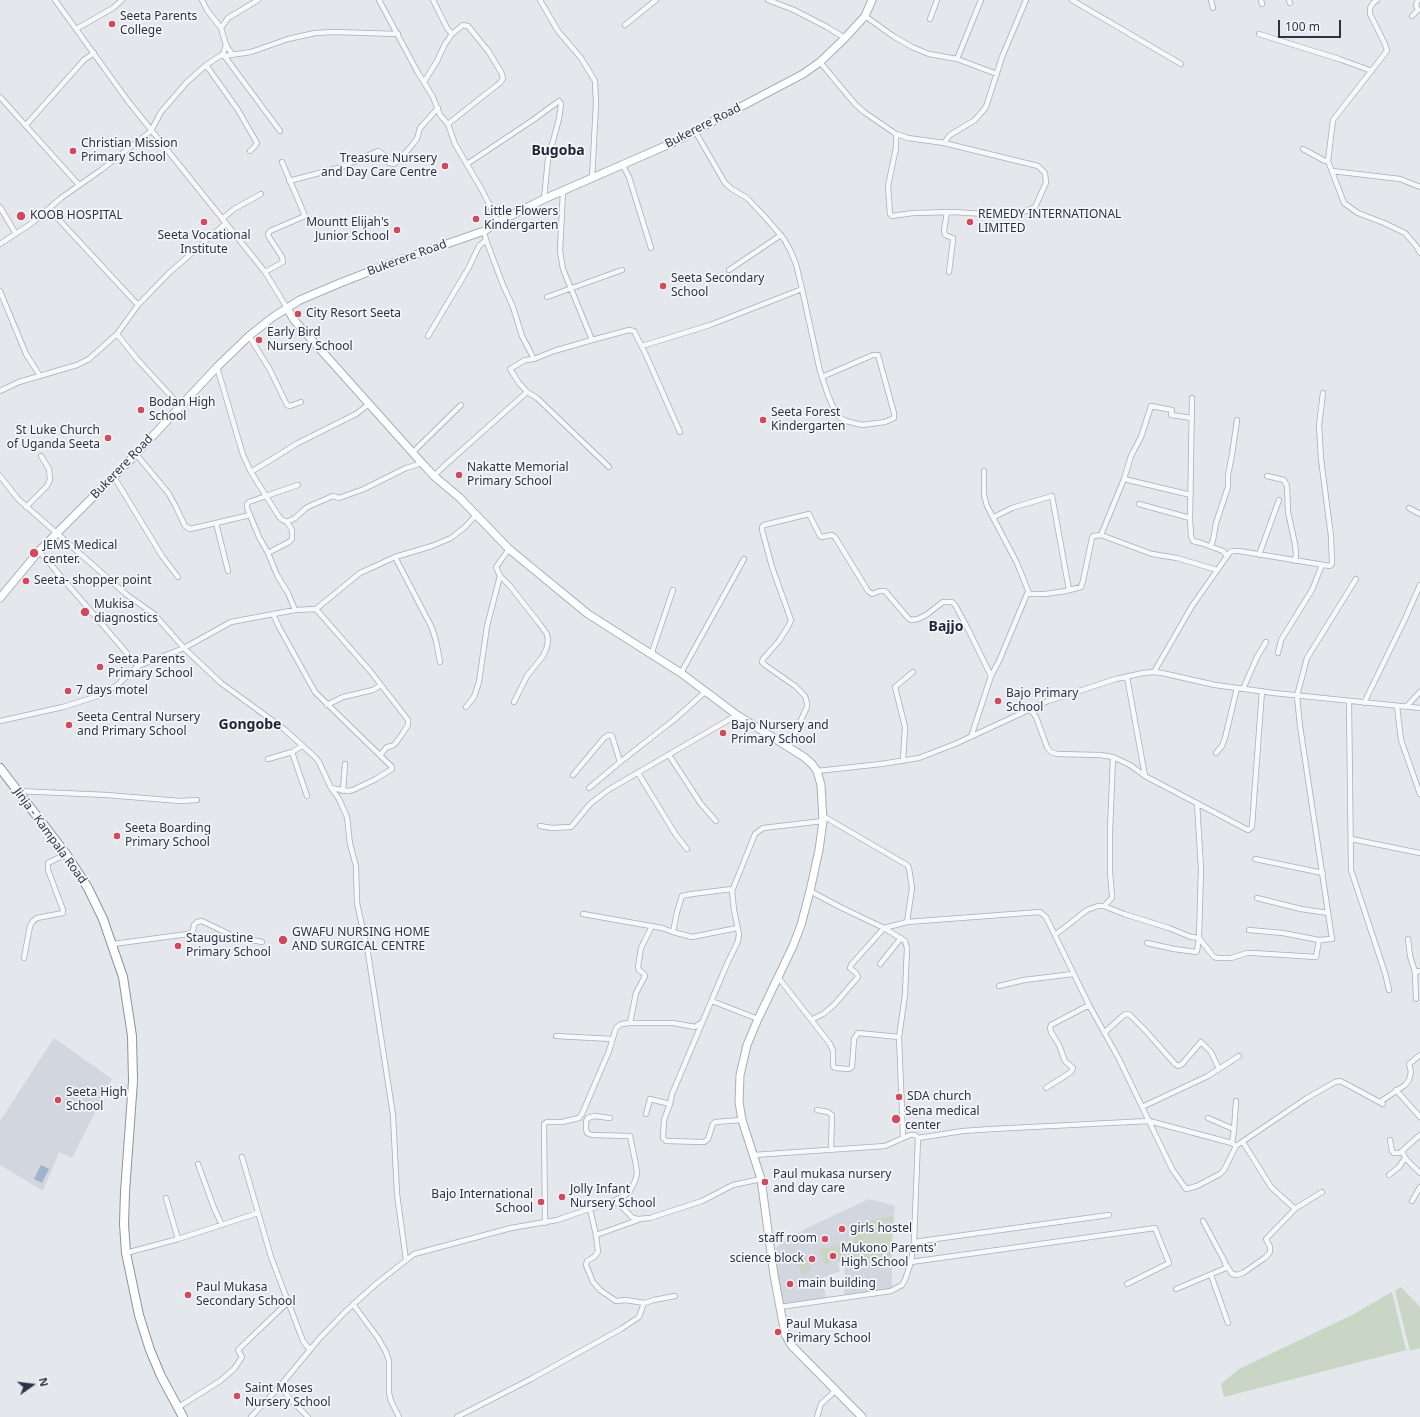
<!DOCTYPE html>
<html>
<head>
<meta charset="utf-8">
<style>
  body { margin:0 }
  #map { position:relative; width:1420px; height:1417px; overflow:hidden; background:#e4e7ec; font-family:"Noto Sans",sans-serif }
  canvas { display:block }
  .north { position:absolute; left:12px; top:1365px; width:40px; height:40px; -webkit-text-stroke:3px #f4f6f9; paint-order:stroke; rotate:76deg; font-size:11px; font-weight:700; line-height:16px; text-align:center; color:#2b3445 }
  .north::after { content:''; display:block; margin:auto; width:14px; height:18px; background:#2b3445; clip-path:polygon(50% 0,100% 100%,50% 72%,0 100%) }
  .scale { position:absolute; left:1278px; top:20px; width:63px; height:18px; box-sizing:border-box; border:2px solid #2b3445; border-top:0; padding-left:5px; font-size:12px; line-height:14px; white-space:nowrap; color:#2b3445; -webkit-text-stroke:3px #f4f6f9; paint-order:stroke }
</style>
</head>
<body>
<div id="map">
<canvas width="1420" height="1417"></canvas>
<div class="north">N</div>
<div class="scale">100 m</div>
</div>
<script>
const g = document.querySelector('canvas').getContext('2d');
g.lineJoin = 'round';
function fill(path, color) { g.fillStyle = color; g.fill(path, 'evenodd'); }
const poly = rows => new Path2D(rows.map(r => 'M' + r).join(''));
function trace(path, color, width, dash) { g.strokeStyle = color; g.lineWidth = width; g.lineCap = dash ? 'butt' : 'round'; g.setLineDash(dash || []); g.stroke(path); }
function label(font, color, halo, rows, align = 'center') {
  g.font = font + ' "Noto Sans",sans-serif'; g.lineWidth = 3.5; g.setLineDash([]); g.textBaseline = 'middle'; g.strokeStyle = halo; g.fillStyle = color; for (const [text, x, y, turn = 0] of rows) {
    g.save(); g.translate(x, y); g.rotate((+turn || 0) * Math.PI / 180); g.textAlign = isNaN(turn) ? turn : align; if (halo) g.strokeText(text, 0, 0); g.fillText(text, 0, 0); g.restore();
  }
}
fill(poly([
  [54,1038,112,1079,72,1158,59,1152,43,1191,0,1165,0,1121],
  [869,1199,895,1206,892,1248,892,1289,844,1296,845,1261,838,1263,840,1271,822,1278,826,1298,782,1304,774,1251,778,1246,807,1228]
]), '#d2d6de');
fill(poly([
  [893,1216,890,1256,853,1262,849,1261,849,1242,854,1243,852,1224],
  [843,1243,845,1248,846,1257,825,1264,819,1250],
  [805,1254,812,1270,802,1275,795,1258],
  [1401,1287,1420,1307,1420,1348,1410,1351,1395,1291],
  [1392,1292,1406,1350,1224,1397,1221,1384,1239,1369,1352,1315]
]), '#c9d6c5');
fill(poly([
  [41,1165,49,1169,42,1183,34,1179]
]), '#9fb4cc');
const street = poly([
  [55,0,128,101,265,272,287,308],
  [202,0,207,10,221,28,226,45,232,54],
  [379,0,417,71,433,97,440,115,448,124,455,144,482,190,498,222],
  [540,0,558,31,581,58,595,81,596,103,592,179],
  [768,0,794,10,827,27,845,38],
  [1072,0,1181,64],
  [1211,0,1213,8],
  [1261,0,1262,4],
  [1289,0,1290,3],
  [865,16,893,36,912,47,929,54,957,59,997,74],
  [1412,16,1418,10,1416,5,1418,0],
  [930,19,937,0],
  [625,25,656,0],
  [221,28,228,18,258,0],
  [76,29,113,8,122,0],
  [1259,34,1339,59,1372,71],
  [226,45,223,54,280,131],
  [957,59,981,0],
  [820,62,855,104,864,112,896,134,908,138,944,143,1038,166,1045,173,1046,183,1035,207,1029,210,1017,213,985,214,953,212,913,213,892,216,890,214,888,186,896,148,896,134],
  [206,65,238,110,257,143,256,145,250,151],
  [424,82,437,61,445,44,452,34,447,28,433,0],
  [0,97,79,185],
  [448,124,501,82,503,78,501,72,489,52,468,26,463,25,452,34],
  [26,125,84,60,94,53],
  [695,131,725,183,732,189,747,198,765,217,784,239,790,250,796,264,802,289,820,371,828,395,834,409,839,417,846,421,862,425,885,422,894,418,894,413,878,355,873,355,822,377],
  [944,143,950,135,975,120,986,107,1002,57,1026,0],
  [1303,149,1325,161,1328,161,1333,120,1386,52,1387,50,1384,42,1370,14,1370,8,1373,3,1377,0],
  [1328,161,1344,203,1358,213,1384,223,1405,233,1417,247,1420,253],
  [467,164,533,120,559,101,561,104,559,119,548,159,544,199],
  [623,166,629,177,651,248],
  [1332,171,1400,179,1420,187],
  [289,181,342,167,378,151,383,154,389,163,394,164,408,150,417,139,420,128,438,108],
  [0,207,16,234],
  [49,209,138,305],
  [947,212,944,230,945,235,953,238,953,240,949,272],
  [222,219,234,209,261,194],
  [0,244,32,223,61,198,101,170,151,131,161,112,187,82,206,65,223,54,224,56,251,52,288,39,315,33,334,32,398,34],
  [729,270,781,235],
  [265,272,283,262,282,257,269,237,268,234,270,231,305,216,282,162],
  [0,291,26,354,40,376],
  [547,297,622,270],
  [249,336,270,370,287,405,290,406,301,402],
  [428,336,468,269,479,246,486,240,484,231],
  [592,340,629,330,634,331,646,355,680,432],
  [642,346,710,325,802,289],
  [534,359,554,351,592,340,563,269,560,251,563,191],
  [217,367,243,455,251,472,266,496,298,485],
  [0,391,19,382,77,365,89,359,117,334],
  [527,392,537,398,609,467],
  [1192,398,1190,518,1191,536,1193,541,1201,543,1223,551,1227,556],
  [180,406,137,359,117,334,138,305,169,273,225,224],
  [413,452,461,405],
  [136,454,169,494,176,507,185,526,190,529,216,523,228,571],
  [984,471,984,495,987,506,1017,563,1029,593],
  [251,472,298,443,356,414,369,404],
  [0,476,18,499,127,595,154,614,184,648,221,683,284,729,314,756,319,762,331,788,339,799,347,817,350,844,356,866,357,903,368,953,393,1115,397,1194,406,1260],
  [434,476,443,467,527,392,519,383,510,369,525,360,534,359,522,336,513,307,503,285,486,240],
  [1267,476,1284,480,1287,486,1288,512,1295,544,1296,554,1295,561],
  [114,477,162,556,178,577],
  [1124,479,1191,495],
  [1139,504,1190,518],
  [26,507,47,486,50,480,49,469,41,456],
  [1409,508,1420,514],
  [994,517,1012,508,1052,496,1069,590],
  [216,523,250,515],
  [1101,535,1124,479,1131,456,1141,437,1151,406,1172,410,1171,415,1192,418],
  [1211,546,1213,540,1216,523,1228,487,1228,475,1232,455,1237,420],
  [39,551,138,666,184,648,231,622,295,610,316,609,360,573,395,557,432,546,451,538,465,527,476,515],
  [268,553,289,542,292,539,292,530,287,522],
  [1259,555,1279,500],
  [395,557,432,628,436,641,440,662],
  [500,576,510,586,539,623,547,634,548,640,547,647,543,656,527,676,514,702],
  [316,609,371,672,408,720,408,725,403,733,395,744,392,746,387,747,381,754],
  [295,610,288,593,277,575,268,553,259,537,247,508,247,504,249,502,266,496,278,515,281,519,287,522,295,518,306,508,312,505,333,496,339,498,364,489,406,468,416,465,421,462],
  [273,614,279,627,315,692,392,767,392,769,376,779,353,790,348,791,331,788],
  [1278,653,1281,640,1312,590,1322,565],
  [651,655,673,590],
  [1154,672,1192,606,1230,552,1233,551,1239,551,1330,566,1332,564,1331,536,1321,459,1319,425,1323,393],
  [681,673,744,559],
  [1127,677,1145,776],
  [1243,689,1257,657,1266,642],
  [1349,702,1351,870,1385,973,1389,990],
  [1364,703,1405,619,1420,585],
  [327,705,343,697,373,690,381,685],
  [1397,706,1401,740,1420,794],
  [466,707,474,697,479,682,487,626,500,576,496,567,509,549],
  [1406,707,1420,692],
  [1030,709,1036,717,1047,747,1051,752,1057,754,1100,755,1113,757,1130,765,1145,776,1248,830,1251,828,1252,826,1262,691],
  [0,721,63,707,101,695,116,686,138,666],
  [971,737,991,676,999,661,1027,594,1045,594,1066,591,1081,587,1083,581,1092,538,1093,536,1101,535,1152,554,1177,558,1217,570],
  [788,748,807,707,807,703,805,696,795,686,765,665,762,662,763,659,779,641,789,625,791,620,772,567,762,530,762,527,764,525,809,514,820,536,822,537,832,535,835,537,868,591,872,594,880,591,885,591,908,618,911,620,918,619,926,615,943,602,952,602,955,605,967,627,991,676],
  [292,752,307,796],
  [1216,753,1222,746,1225,738,1237,688],
  [669,755,701,804,716,821],
  [268,759,292,752,302,746],
  [903,761,905,727,895,687,913,672],
  [817,771,881,764,919,758,955,744,1048,701,1116,679,1143,673,1154,672,1162,673,1215,685,1274,693,1420,708],
  [638,773,676,835,687,849],
  [573,775,604,738,609,735,612,736,620,762],
  [589,788,620,762,675,719,705,692],
  [17,791,107,795,180,801,197,800],
  [343,791,345,764],
  [823,816,907,865,909,868,912,888,907,922],
  [540,826,552,828,571,827,590,804,608,790,737,715],
  [1351,839,1420,853],
  [1255,859,1323,873],
  [810,891,840,907,884,928,905,941,907,948,905,995,899,1037,903,1137],
  [1257,898,1301,909,1328,913],
  [1104,906,1112,898,1112,896,1110,872,1110,831,1113,757],
  [583,914,662,928,673,932,677,912,682,896,692,894,732,889],
  [1249,930,1283,933,1319,940,1332,939,1300,726,1297,696,1307,658,1356,579],
  [673,932,692,937,737,928],
  [1055,935,1087,910,1098,906,1104,906,1124,914,1169,928,1191,937,1199,938,1214,957,1218,958,1231,958,1247,953,1253,953,1316,957,1319,940],
  [1408,939,1410,956,1415,972],
  [1147,943,1174,949,1196,952,1197,951,1199,938,1201,869,1197,803],
  [113,944,188,934,193,931,194,925,197,922,202,921,233,936,262,942],
  [24,958,30,926,33,921,37,918,63,913,63,910,48,870,48,863,66,854],
  [880,964,901,938],
  [778,977,830,1044,833,1051,833,1066,835,1068,849,1069,852,1067,854,1039,858,1033,899,1037],
  [999,986,1024,980,1073,974],
  [1416,999,1415,972,1420,971],
  [712,1001,758,1019],
  [811,1020,823,1014,834,1005,858,977,856,973,850,968,851,965,884,928,907,922,1040,912,1046,917,1048,921,1089,1005,1119,1059,1172,1169,1186,1189,1197,1186,1220,1174,1224,1170,1236,1146,1307,1098,1335,1082,1340,1081,1348,1085,1383,1104],
  [630,1023,636,993,645,976,644,974,639,970,638,967,641,948,652,926],
  [1104,1033,1124,1015,1127,1014,1130,1015,1145,1030,1175,1064,1178,1066,1182,1064,1201,1042,1211,1052,1219,1069],
  [556,1036,612,1039],
  [1046,1088,1071,1072,1073,1068,1065,1061,1059,1045,1051,1032,1050,1028,1051,1025,1089,1005],
  [1396,1090,1420,1117],
  [1380,1102,1405,1085,1409,1080,1411,1072,1409,1064,1420,1055],
  [1142,1107,1208,1076,1239,1056],
  [817,1110,828,1112,832,1115,831,1150],
  [646,1114,650,1099,670,1104],
  [610,1118,594,1116,588,1118,586,1121,586,1129,587,1133,592,1135,630,1136,636,1165,637,1174,635,1181,630,1191,624,1196,613,1201],
  [1208,1118,1231,1128,1234,1130,1232,1143],
  [742,1120,715,1122,713,1124,708,1139,704,1142,666,1141,663,1138,664,1120,670,1104,672,1094,727,964,738,941,739,934,734,910,732,891,755,834,763,828,823,821],
  [1234,1130,1236,1101],
  [1390,1140,1392,1151,1394,1153,1399,1153,1402,1151,1420,1135],
  [1243,1142,1271,1187,1294,1208,1296,1208,1322,1192],
  [1402,1151,1406,1159,1420,1173],
  [754,1155,885,1146,910,1135,915,1135,918,1138,963,1131,992,1129,1149,1121,1232,1143,1236,1146],
  [242,1157,271,1257,303,1341,310,1350],
  [198,1164,214,1208,222,1225],
  [1389,1175,1399,1167,1405,1158],
  [166,1198,178,1239],
  [1412,1201,1420,1187],
  [590,1209,596,1235,598,1252,594,1257,587,1261,586,1265,593,1282,600,1290,616,1301,626,1300,644,1303],
  [545,1223,544,1124,547,1122,562,1122,579,1118,582,1114,609,1051,616,1028,621,1024,630,1023,673,1023,695,1027,702,1022],
  [596,1235,638,1220],
  [914,1242,1109,1215],
  [126,1253,178,1239,258,1213],
  [911,1262,1155,1228,1169,1263,1127,1284],
  [1227,1266,1232,1274,1237,1275,1243,1273,1266,1257,1270,1252,1270,1247,1266,1239,1296,1208],
  [1211,1275,1228,1323],
  [1176,1289,1226,1268,1225,1262,1203,1221],
  [353,1304,378,1338,386,1352,389,1361,389,1393,391,1401,399,1417],
  [780,1307,891,1291,902,1285,905,1280,911,1262,914,1242,918,1138],
  [280,1386,291,1400,308,1417],
  [177,1408,220,1381,234,1369,242,1357,238,1350,239,1349,288,1302],
  [251,1417,280,1386,319,1339,345,1312,376,1284,414,1254,511,1228,557,1220,613,1201,620,1205,633,1218,638,1219,650,1218,702,1201,733,1185,761,1179],
  [457,1417,531,1379,621,1329,639,1317,644,1303,654,1300,675,1296],
  [817,1417,821,1404,836,1390]
]);
const secondary = poly([
  [287,308,294,320,421,462,434,476,460,498,509,549,588,614,681,673,737,715,804,757,812,764,817,771,821,785,823,821,819,850,810,891,801,925,793,946,758,1019,747,1045,740,1075,739,1102,742,1120,761,1179,774,1275,785,1334,791,1345,862,1417],
  [0,598,39,551,136,454,217,367,249,336,273,317,300,300,340,283,389,264,484,231,498,222,544,199,672,143,803,74,820,62,845,38,865,16,872,0]
]);
const highway = poly([
  [0,768,66,854,88,888,103,919,123,977,132,1036,133,1081,125,1192,124,1224,126,1253,139,1315,150,1350,161,1376,183,1417]
]);
trace(street, '#a9aeb7', 6);
trace(secondary, '#a9aeb7', 9);
trace(highway, '#8b94a3', 10);
trace(street, '#f7f8fa', 4.5);
trace(secondary, '#fff', 7);
trace(highway, '#fff', 8);
for (const [x, y, r, color] of [
  [112,24,4,"#d1495b"],
  [73,151,4,"#d1495b"],
  [445,166,4,"#d1495b"],
  [21,216,5,"#d1495b"],
  [476,219,4,"#d1495b"],
  [204,222,4,"#d1495b"],
  [970,222,4,"#d1495b"],
  [397,230,4,"#d1495b"],
  [663,286,4,"#d1495b"],
  [298,314,4,"#d1495b"],
  [259,340,4,"#d1495b"],
  [141,410,4,"#d1495b"],
  [763,420,4,"#d1495b"],
  [108,438,4,"#d1495b"],
  [459,475,4,"#d1495b"],
  [34,553,5,"#d1495b"],
  [26,581,4,"#d1495b"],
  [85,612,5,"#d1495b"],
  [100,667,4,"#d1495b"],
  [68,691,4,"#d1495b"],
  [998,701,4,"#d1495b"],
  [69,725,4,"#d1495b"],
  [723,733,4,"#d1495b"],
  [117,836,4,"#d1495b"],
  [283,940,5,"#d1495b"],
  [178,946,4,"#d1495b"],
  [899,1097,4,"#d1495b"],
  [58,1100,4,"#d1495b"],
  [896,1119,5,"#d1495b"],
  [765,1182,4,"#d1495b"],
  [562,1197,4,"#d1495b"],
  [541,1202,4,"#d1495b"],
  [842,1229,4,"#d1495b"],
  [825,1239,4,"#d1495b"],
  [833,1256,4,"#d1495b"],
  [812,1259,4,"#d1495b"],
  [790,1284,4,"#d1495b"],
  [188,1295,4,"#d1495b"],
  [778,1332,4,"#d1495b"],
  [237,1396,4,"#d1495b"]
]) { const dot = new Path2D(); dot.arc(x, y, r, 0, 2 * Math.PI); g.fillStyle = color; g.fill(dot); trace(dot, '#f4f6f9', 1.5); }
label('12px', '#2b3445', '#f4f6f9', [
  ["Seeta Parents",120,17],
  ["College",120,31],
  ["Christian Mission",81,144],
  ["Primary School",81,158],
  ["Treasure Nursery",437,159,"right"],
  ["and Day Care Centre",437,173,"right"],
  ["Little Flowers",484,212],
  ["Kindergarten",484,226],
  ["REMEDY INTERNATIONAL",978,215],
  ["LIMITED",978,229],
  ["KOOB HOSPITAL",30,216],
  ["Mountt Elijah's",389,223,"right"],
  ["Junior School",389,237,"right"],
  ["Seeta Vocational",204,236,"center"],
  ["Institute",204,250,"center"],
  ["Seeta Secondary",671,279],
  ["School",671,293],
  ["City Resort Seeta",306,314],
  ["Early Bird",267,333],
  ["Nursery School",267,347],
  ["Bodan High",149,403],
  ["School",149,417],
  ["Seeta Forest",771,413],
  ["Kindergarten",771,427],
  ["St Luke Church",100,431,"right"],
  ["of Uganda Seeta",100,445,"right"],
  ["Nakatte Memorial",467,468],
  ["Primary School",467,482],
  ["JEMS Medical",43,546],
  ["center.",43,560],
  ["Seeta- shopper point",34,581],
  ["Mukisa",94,605],
  ["diagnostics",94,619],
  ["Seeta Parents",108,660],
  ["Primary School",108,674],
  ["7 days motel",76,691],
  ["Bajo Primary",1006,694],
  ["School",1006,708],
  ["Seeta Central Nursery",77,718],
  ["and Primary School",77,732],
  ["Bajo Nursery and",731,726],
  ["Primary School",731,740],
  ["Seeta Boarding",125,829],
  ["Primary School",125,843],
  ["GWAFU NURSING HOME",292,933],
  ["AND SURGICAL CENTRE",292,947],
  ["Staugustine",186,939],
  ["Primary School",186,953],
  ["Seeta High",66,1093],
  ["School",66,1107],
  ["SDA church",907,1097],
  ["Sena medical",905,1112],
  ["center",905,1126],
  ["Paul mukasa nursery",773,1175],
  ["and day care",773,1189],
  ["Jolly Infant",570,1190],
  ["Nursery School",570,1204],
  ["Bajo International",533,1195,"right"],
  ["School",533,1209,"right"],
  ["girls hostel",850,1229],
  ["staff room",817,1239,"right"],
  ["Mukono Parents'",841,1249],
  ["High School",841,1263],
  ["science block",804,1259,"right"],
  ["main building",798,1284],
  ["Paul Mukasa",196,1288],
  ["Secondary School",196,1302],
  ["Paul Mukasa",786,1325],
  ["Primary School",786,1339],
  ["Saint Moses",245,1389],
  ["Nursery School",245,1403]
], 'left');
label('12px', '#2b3445', '#f4f6f9', [
  ["Bukerere Road",703,126,-27],
  ["Bukerere Road",407,258,-20],
  ["Bukerere Road",122,467,-46],
  ["Jinja - Kampala Road",50,836,54]
]);
label('bold 14px', '#1d2536', '#f4f6f9', [
  ["Bugoba",558,151],
  ["Bajjo",946,627],
  ["Gongobe",250,725]
]);
</script>
</body>
</html>
